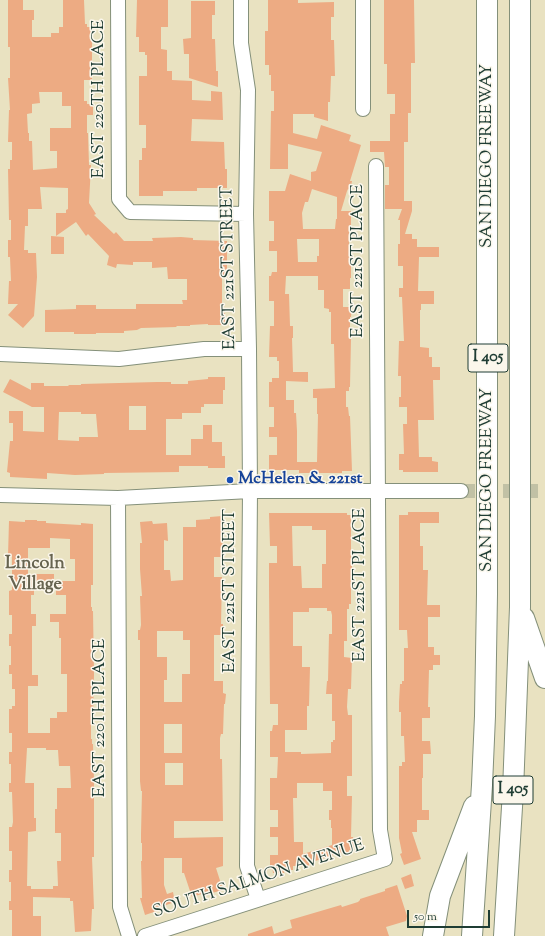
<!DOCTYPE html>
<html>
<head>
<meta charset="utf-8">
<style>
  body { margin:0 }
  #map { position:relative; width:545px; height:936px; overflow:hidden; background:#e9e2c1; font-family:"Sorts Mill Goudy",serif }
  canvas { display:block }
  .scale { position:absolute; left:407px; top:910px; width:83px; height:18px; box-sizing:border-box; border:2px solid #1f3d34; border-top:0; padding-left:5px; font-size:12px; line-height:14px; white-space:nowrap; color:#1f3d34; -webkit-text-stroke:3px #fbf7ec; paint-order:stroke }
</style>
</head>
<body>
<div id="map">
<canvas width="545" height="936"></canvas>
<div class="scale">50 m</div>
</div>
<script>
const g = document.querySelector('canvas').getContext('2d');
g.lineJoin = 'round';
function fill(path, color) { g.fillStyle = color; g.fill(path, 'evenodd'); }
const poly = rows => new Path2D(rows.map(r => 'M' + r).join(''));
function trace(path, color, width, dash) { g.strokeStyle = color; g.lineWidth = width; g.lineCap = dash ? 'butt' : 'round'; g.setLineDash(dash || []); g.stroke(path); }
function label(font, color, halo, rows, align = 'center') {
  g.font = font + ' "Sorts Mill Goudy",serif'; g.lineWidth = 3; g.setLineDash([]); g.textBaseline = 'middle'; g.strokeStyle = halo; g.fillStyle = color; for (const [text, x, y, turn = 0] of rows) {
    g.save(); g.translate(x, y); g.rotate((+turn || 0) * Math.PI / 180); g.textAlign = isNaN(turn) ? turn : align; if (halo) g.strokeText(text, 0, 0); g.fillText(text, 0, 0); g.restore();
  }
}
fill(poly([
  [8,0,23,0,23,10,34,10,34,20,32,20,32,37,51,37,51,33,59,33,59,27,63,27,63,0,84,0,85,24,87,24,87,27,92,27,92,80,84,80,84,101,87,101,87,104,93,104,93,115,87,115,87,133,88,133,89,165,91,165,89,203,96,214,94,215,114,234,116,232,124,241,153,241,152,238,181,237,193,238,193,240,227,241,227,277,222,277,222,313,225,313,225,325,208,325,208,324,190,325,190,326,176,326,177,327,141,328,137,330,124,331,124,333,96,333,96,334,74,334,74,332,45,332,45,310,76,309,76,305,96,305,96,309,136,309,136,304,183,304,182,300,187,300,187,279,168,279,167,267,152,268,152,262,133,262,133,265,117,264,116,268,107,265,109,256,88,234,86,236,76,222,56,236,56,213,66,213,66,210,68,209,68,188,40,187,42,209,28,209,28,226,25,226,24,250,28,250,28,253,36,253,37,277,34,316,23,328,8,315,18,304,8,304,9,281,11,281,10,257,8,257,8,240,11,240,11,220,9,220,8,169,10,169,10,160,12,160,12,142,8,142,9,110,10,110,8,78,10,78,10,47,8,47],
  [39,92,62,92,62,106,71,106,71,128,50,128,50,151,57,151,57,168,33,170,32,141,29,141,29,133,28,133,27,114,32,113,32,104,40,103],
  [137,0,168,0,168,27,161,27,161,49,167,50,167,71,172,71,172,80,192,81,192,100,211,101,211,91,222,92,223,120,192,119,191,141,224,142,225,169,227,169,227,188,197,188,197,191,163,191,163,196,139,196,139,160,142,160,142,148,146,148,146,125,139,125,139,76,147,76,147,55,145,55,145,52,139,52,139,37,136,37],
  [268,0,298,0,298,3,334,2,334,17,331,17,331,40,334,40,335,76,331,76,330,102,328,102,328,121,314,117,314,114,293,114,293,133,317,139,321,125,351,135,349,141,361,145,350,181,352,181,350,190,348,189,347,191,341,211,351,211,351,231,349,231,349,252,351,252,351,278,350,278,350,289,343,289,343,307,352,307,351,317,350,317,350,338,351,338,350,387,349,387,349,391,346,391,346,407,348,407,349,416,350,416,352,471,342,471,342,473,299,473,299,470,269,470,269,455,277,455,277,437,269,437,269,427,274,427,274,407,269,407,269,382,272,382,272,378,279,378,279,361,277,361,277,357,269,357,270,326,274,326,274,301,269,301,269,276,271,276,272,272,277,272,277,251,269,251,269,241,274,241,274,221,269,221,269,191,285,191,290,174,311,181,311,172,316,171,322,152,288,144,288,169,270,169,271,111,274,111,274,91,271,91,271,75,269,75,269,65,265,65,265,31,268,31],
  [312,189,337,197,337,219,336,219,335,229,303,229,302,213,305,202,308,202],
  [297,239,319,239,319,256,317,256,317,262,298,262],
  [286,276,318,276,318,290,324,290,324,308,329,309,329,312,331,312,331,344,334,344,335,388,313,389,313,398,317,398,317,414,318,414,317,462,297,462,297,431,296,413,294,413,294,400,286,400,286,381,308,382,308,372,293,372,292,338,293,338,293,326,290,326,289,294,285,294],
  [384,0,414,0,415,63,411,63,411,113,408,113,408,142,404,142,404,203,404,201,412,201,412,211,405,234,412,234,412,239,417,239,417,247,439,247,439,257,419,257,418,291,434,291,434,304,421,304,421,310,420,310,420,347,429,348,429,357,432,357,432,367,440,367,440,380,433,380,434,420,418,420,419,457,432,457,432,461,438,462,438,472,403,472,403,470,399,470,399,454,404,454,403,424,407,424,407,407,399,407,399,397,401,397,401,376,398,376,399,341,404,341,402,297,399,297,399,288,403,288,403,266,398,266,398,244,400,244,400,220,398,220,402,209,385,209,385,185,389,185,389,167,385,167,384,152,370,152,370,141,390,141,390,114,395,114,395,94,387,94,387,64,384,64],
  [191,1,215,1,215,15,212,15,212,39,215,39,216,68,216,71,218,71,218,87,189,78,189,54,184,54,183,39,191,38],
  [51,236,64,237,64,254,51,254],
  [208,377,225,377,225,390,223,390,223,404,204,404,204,407,201,407,201,413,182,413,182,419,166,419,166,455,191,455,191,439,203,439,203,425,212,425,212,442,222,442,222,456,225,456,225,468,208,468,208,466,179,466,179,472,104,473,104,474,75,475,47,473,47,479,10,477,10,473,7,472,10,441,13,441,13,423,9,423,9,411,23,411,23,431,44,432,44,407,32,407,3,392,10,379,31,390,31,383,44,383,44,386,68,386,69,385,81,385,81,384,157,382,171,382,171,384,188,384,188,381,208,379],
  [129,406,146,406,146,430,129,430],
  [59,412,81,412,81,414,96,414,98,437,79,437,79,441,58,440],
  [408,512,439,512,439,523,420,523,420,546,423,546,423,570,428,570,427,605,440,605,440,617,428,617,428,647,434,647,434,655,440,655,440,665,433,665,433,670,429,670,428,707,430,707,430,718,422,718,422,741,430,741,431,754,423,754,423,778,422,778,422,810,429,810,429,820,417,820,417,832,412,832,421,859,404,865,400,854,402,853,399,838,399,766,402,766,402,762,405,762,404,736,401,736,401,712,399,712,399,702,400,684,402,684,402,681,404,681,404,648,408,648,407,630,399,630,399,515,408,515],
  [269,513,347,513,347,515,351,515,351,564,352,564,352,568,354,568,354,578,351,578,351,604,349,604,349,609,347,609,347,641,344,641,344,657,352,658,351,689,348,689,347,707,348,715,352,715,352,776,347,776,347,796,352,796,351,837,353,837,354,850,349,850,349,852,343,852,309,863,309,866,293,866,293,870,285,870,284,873,273,873,272,866,270,866,270,855,278,855,278,837,270,837,270,827,278,827,278,810,270,810,270,778,277,778,278,757,270,757,270,731,272,731,273,725,278,725,278,704,270,704,269,585,269,563,277,563,277,546,270,546],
  [292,526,312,526,312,530,326,530,326,564,322,564,322,588,302,588,301,566,293,566],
  [309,608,327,608,327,611,331,611,332,615,332,634,329,634,328,681,327,681,326,694,332,694,332,721,335,721,335,740,333,740,333,742,331,742,331,753,301,754,301,752,285,752,285,730,307,730,307,706,309,706,310,667,302,667,302,646,293,646,293,612,309,612],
  [297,783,323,783,323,791,332,791,332,810,329,810,329,820,331,820,331,828,332,828,332,845,303,854,303,842,294,842,293,798,297,798],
  [222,516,223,532,222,532,223,557,214,557,214,577,222,577,221,624,223,624,223,635,214,635,214,681,223,681,223,693,226,694,225,704,224,704,223,734,221,734,220,738,220,759,222,759,223,821,174,821,174,838,223,837,223,866,216,868,223,890,212,893,211,891,192,897,184,873,182,873,182,858,164,858,164,885,167,894,173,892,175,902,157,908,157,911,145,915,140,898,142,898,141,861,142,861,142,843,141,843,141,834,142,791,141,791,140,781,140,640,138,640,138,630,140,630,141,625,140,596,142,596,140,569,140,543,142,543,140,522,152,521,153,524,167,523,168,541,164,540,164,570,170,570,171,581,183,580,183,527,196,527,196,520,210,519,210,517],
  [157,631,183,631,183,640,190,640,190,674,182,674,182,702,164,702,164,680,167,680,167,657,157,657],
  [164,724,182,724,182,753,164,753],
  [165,763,183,763,183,785,165,785],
  [25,520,37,520,37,521,46,521,46,523,81,525,81,523,93,524,93,585,91,585,91,607,92,607,92,611,93,611,94,674,93,717,91,718,91,739,92,739,92,744,93,744,94,780,94,857,92,857,94,909,92,909,91,931,75,932,73,901,70,901,70,898,33,897,33,916,41,916,41,936,12,936,12,910,9,910,9,901,11,901,11,882,9,882,9,870,12,870,12,851,9,851,9,827,12,827,13,822,12,792,9,792,9,783,11,783,11,764,9,764,9,752,12,752,12,733,9,733,9,709,12,709,12,706,15,706,15,689,12,689,12,674,9,674,9,665,11,665,11,646,9,646,9,634,12,634,12,615,9,615,9,591,12,590,12,556,8,556,9,521,25,522],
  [50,538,70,539,70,559,75,559,75,581,56,581,56,595,66,595,66,614,50,614,50,622,59,622,59,638,61,638,61,674,67,674,67,712,57,712,57,718,50,718,50,733,28,733,28,686,38,686,38,675,32,675,32,626,36,626,36,614,31,614,31,595,34,595,34,587,54,586,54,574,28,574,28,548,50,548],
  [27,748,46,748,46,750,58,750,59,766,70,766,71,788,57,788,57,809,55,809,55,833,61,833,61,861,57,861,58,886,53,886,53,889,31,889,31,886,27,886,28,832,36,831,36,818,34,818,34,783,25,783],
  [411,874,414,886,405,889,401,878],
  [397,885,407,916,406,921,386,927,389,936,248,936,248,934,272,926,274,934,292,928,290,920,341,905,342,907,358,902,360,900,360,899,385,891,385,889]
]), '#edab83');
trace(poly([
  [461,491,545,491]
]), '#c1c1a5', 14, [14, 7]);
const minor = poly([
  [118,0,119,199,130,212,246,214],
  [241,0,241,43,248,90,246,214,249,349,250,491,247,866,258,899],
  [363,0,363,109],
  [0,354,119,359,204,349,249,349],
  [0,495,118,498,250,491,461,491],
  [118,498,120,907,129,936],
  [145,936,385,859,380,830,376,166]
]);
const highway = poly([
  [524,618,545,678],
  [433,936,440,896,474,806],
  [472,936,482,785,485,716,487,594,487,0],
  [504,936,513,791,520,607,520,0]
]);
trace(minor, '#84907a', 16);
trace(highway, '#84907a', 22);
trace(minor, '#fff', 14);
trace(highway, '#fff', 20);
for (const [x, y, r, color] of [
  [230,480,4,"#1a4fb4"]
]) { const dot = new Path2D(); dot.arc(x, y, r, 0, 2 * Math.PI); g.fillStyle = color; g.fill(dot); trace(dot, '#fbf7ec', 1.5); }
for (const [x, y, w] of [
  [488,358,40],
  [513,790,40]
]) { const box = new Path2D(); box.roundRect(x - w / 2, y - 14, w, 28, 3); g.fillStyle = '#fbf7ec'; g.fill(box); trace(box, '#1f3d34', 1); }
label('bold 16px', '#1f3d34', null, [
  ["I 405",488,358],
  ["I 405",513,790]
]);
label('17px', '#1f3d34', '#fbf7ec', [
  ["EAST 220TH PLACE",100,99,-90],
  ["SAN DIEGO FREEWAY",488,156,-90],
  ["EAST 221ST PLACE",359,261,-90],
  ["EAST 221ST STREET",230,268,-91],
  ["SAN DIEGO FREEWAY",488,480,-90],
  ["EAST 221ST PLACE",361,585,-90],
  ["EAST 221ST STREET",231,591,-90],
  ["EAST 220TH PLACE",101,718,-90],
  ["SOUTH SALMON AVENUE",259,880,-18]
]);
label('bold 17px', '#164399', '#fbf7ec', [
  ["McHelen & 221st",238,480]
], 'left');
label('bold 18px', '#676450', '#fbf7ec', [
  ["Lincoln",35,565],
  ["Village",35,586]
]);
</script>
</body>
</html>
